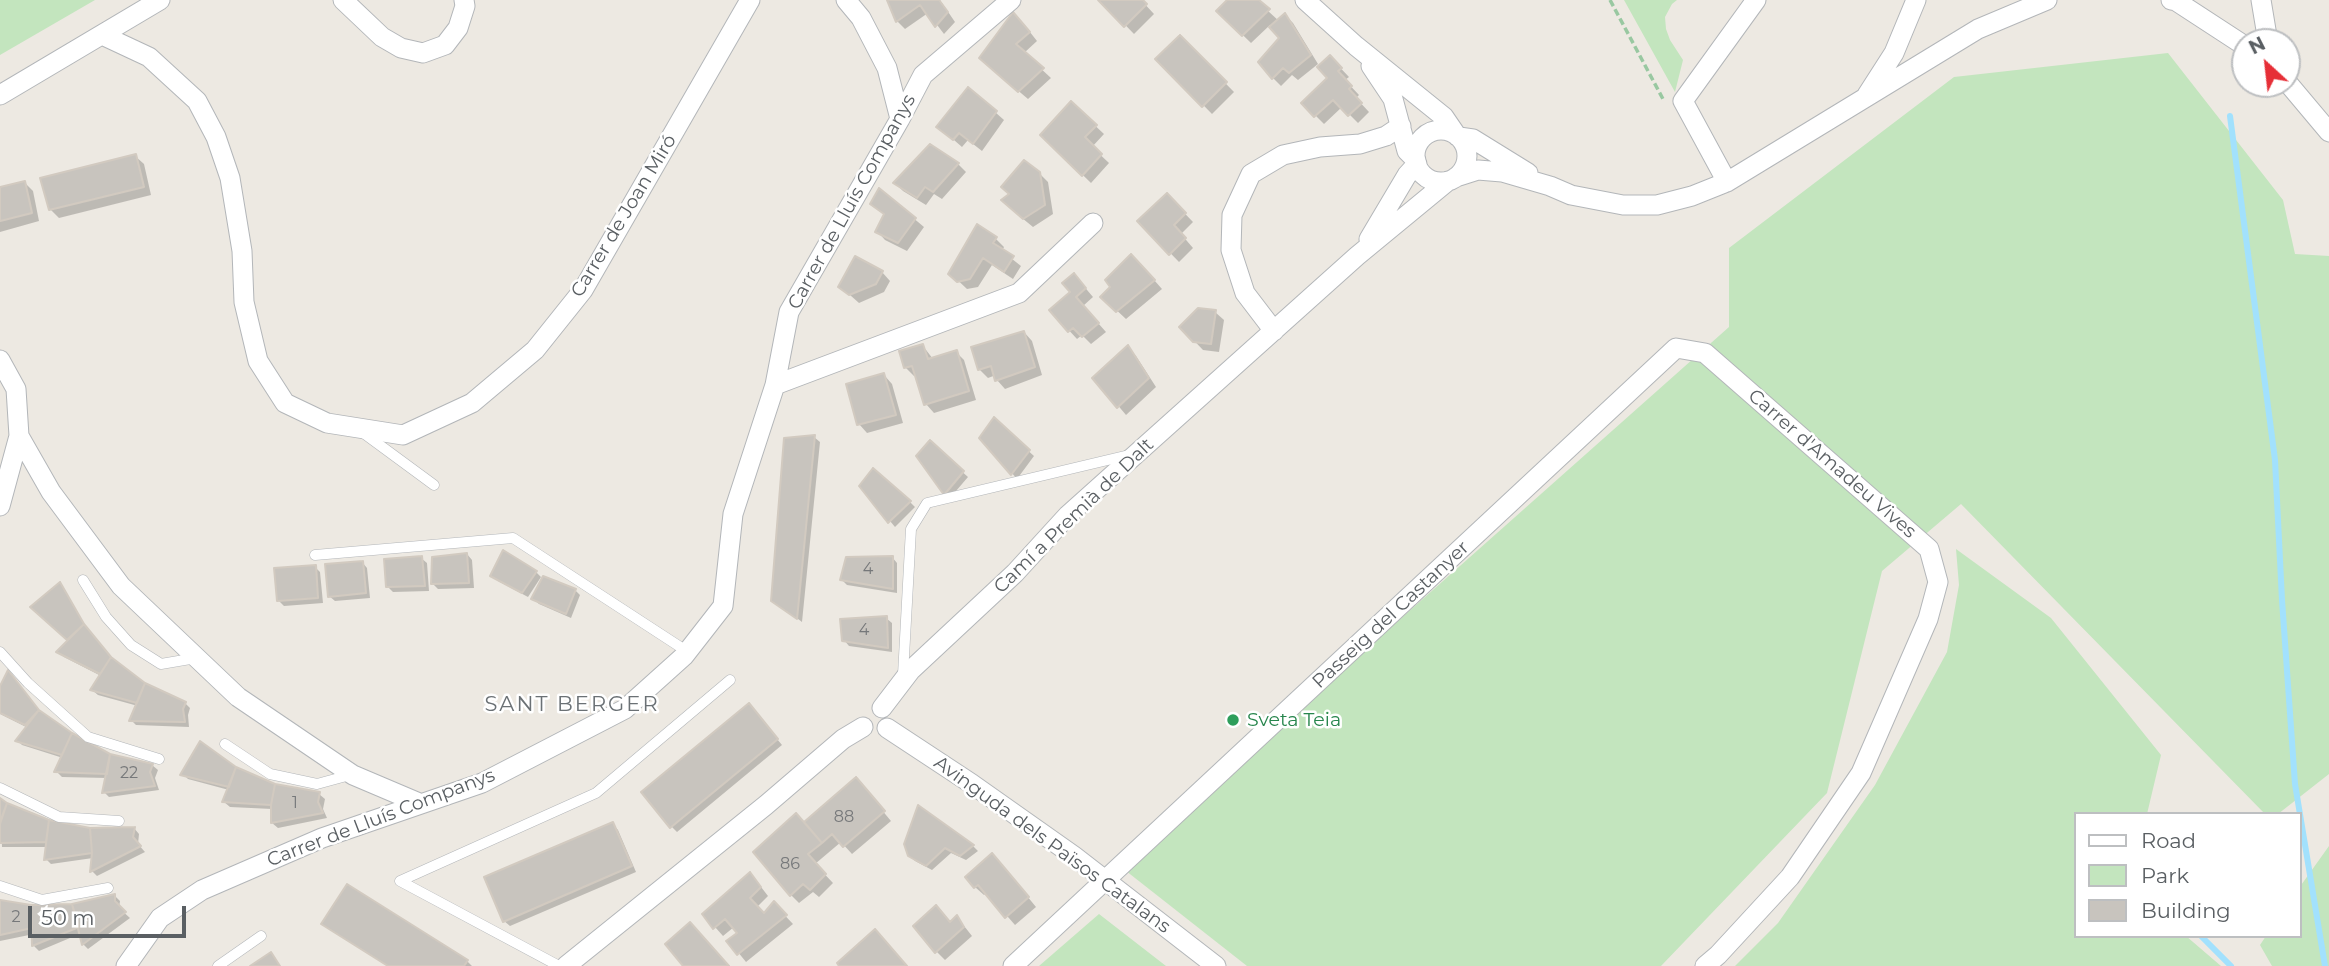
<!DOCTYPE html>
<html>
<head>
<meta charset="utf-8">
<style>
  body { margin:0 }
  #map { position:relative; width:2329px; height:966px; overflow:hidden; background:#ede9e2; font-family:Montserrat,sans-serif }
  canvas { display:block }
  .legend { position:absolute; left:2074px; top:812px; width:228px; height:126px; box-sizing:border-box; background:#fff; border:2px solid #bdbfc1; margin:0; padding:9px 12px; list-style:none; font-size:21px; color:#5a5f63 }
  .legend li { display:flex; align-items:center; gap:14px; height:35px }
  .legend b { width:35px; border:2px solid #bdbfc1 }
  .north { position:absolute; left:2231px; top:28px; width:70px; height:70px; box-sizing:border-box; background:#fff; border:2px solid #bdbfc1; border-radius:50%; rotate:333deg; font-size:19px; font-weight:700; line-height:28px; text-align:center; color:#5a5f63 }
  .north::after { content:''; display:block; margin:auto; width:24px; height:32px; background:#e62f37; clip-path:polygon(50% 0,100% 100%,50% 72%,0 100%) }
  .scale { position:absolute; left:28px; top:906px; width:158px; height:32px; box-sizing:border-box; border:4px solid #5a5f63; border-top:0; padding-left:9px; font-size:21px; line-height:24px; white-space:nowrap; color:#5a5f63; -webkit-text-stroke:5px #fff; paint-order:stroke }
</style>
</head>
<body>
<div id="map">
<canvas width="2329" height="966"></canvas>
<ul class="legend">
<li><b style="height:9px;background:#fff"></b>Road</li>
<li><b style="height:19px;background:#c3e5be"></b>Park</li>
<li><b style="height:19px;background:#c8c4be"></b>Building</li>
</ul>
<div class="north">N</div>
<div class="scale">50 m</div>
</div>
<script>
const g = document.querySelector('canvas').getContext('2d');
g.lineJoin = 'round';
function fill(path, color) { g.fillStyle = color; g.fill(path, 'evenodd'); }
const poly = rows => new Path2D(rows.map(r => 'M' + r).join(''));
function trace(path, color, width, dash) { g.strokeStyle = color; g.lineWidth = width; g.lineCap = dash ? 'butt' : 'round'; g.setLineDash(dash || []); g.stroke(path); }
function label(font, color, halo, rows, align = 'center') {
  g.font = font + ' Montserrat,sans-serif'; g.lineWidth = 5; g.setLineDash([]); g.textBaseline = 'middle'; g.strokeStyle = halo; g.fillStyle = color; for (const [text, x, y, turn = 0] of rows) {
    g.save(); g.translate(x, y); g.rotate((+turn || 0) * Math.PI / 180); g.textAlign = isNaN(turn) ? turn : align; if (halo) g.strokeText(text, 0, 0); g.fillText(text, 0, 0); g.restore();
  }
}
fill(poly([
  [0,0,95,0,0,55],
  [1624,0,1677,0,1672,4,1665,17,1666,29,1670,40,1683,60,1675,92],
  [2168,53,2283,200,2295,254,2329,256,2329,774,2278,814,2265,814,1961,504,1882,571,1827,793,1661,966,1247,966,1121,867,1729,327,1729,248,1954,77],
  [1956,549,2051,618,2161,755,2147,814,2075,814,2075,936,2186,936,2221,966,1735,966,1778,923,1875,785,1947,652,1959,585],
  [2329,846,2329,966,2272,966,2260,945,2266,936,2299,936,2299,888],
  [1099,914,1166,966,1039,966]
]), '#c3e5be');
fill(poly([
  [889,0,940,0,955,22,944,34,928,13,905,29,897,21],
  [1101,0,1141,0,1154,14,1134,34],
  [1230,0,1256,0,1279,21,1285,15,1293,23,1318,64,1298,80,1292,75,1281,86,1273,78,1281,38,1270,25,1251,43,1218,11],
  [1022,22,1037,41,1024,53,1051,78,1028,99,989,66],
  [1180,37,1234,92,1212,114,1158,59],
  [1330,57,1349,77,1345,80,1359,95,1356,98,1369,112,1358,123,1342,107,1324,124,1303,103,1330,78],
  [1071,103,1104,134,1092,147,1109,163,1091,183,1042,135],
  [995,112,1004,120,982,151,968,140,962,147,939,127],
  [135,156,144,164,151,195,59,218,50,209],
  [958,164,966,172,942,199,934,194,926,205,903,191,895,183],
  [1039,173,1048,182,1053,214,1033,227,1011,209],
  [25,183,33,191,39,221,0,232,0,189],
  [880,190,924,227,907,251,885,240,877,231,885,215,872,204],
  [1167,195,1193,222,1181,234,1193,248,1179,262,1139,221],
  [995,238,1004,247,1002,251,1021,266,1013,279,992,265,978,287,967,289,950,273],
  [1140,264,1162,289,1126,319,1111,305,1112,287],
  [882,272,890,281,884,292,859,303,841,287],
  [1082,284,1093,297,1083,306,1106,332,1091,344,1082,335,1077,339,1051,311],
  [1215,312,1224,320,1219,352,1203,350,1181,327],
  [1024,332,1032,341,1042,375,1005,389,997,380,996,375,988,378,979,369],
  [923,346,933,359,956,352,964,360,976,400,934,413,926,404,917,375,914,376,905,367],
  [1128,348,1136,356,1156,387,1126,415,1095,378],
  [884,375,892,384,903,423,867,433,859,424],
  [994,420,1034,456,1017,479,982,438],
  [814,437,820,442,802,622,773,600],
  [930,443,968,477,950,498,945,493],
  [861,486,910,502,915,507,895,527],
  [467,554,472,560,474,588,438,589,433,584],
  [892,557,897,563,897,593,847,585,842,580],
  [421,558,427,563,429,591,393,592,388,587],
  [362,562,367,568,370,598,335,601,329,596],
  [315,567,320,572,323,603,284,606,279,601],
  [536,572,541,577,528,597,498,581,493,576],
  [60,585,89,631,113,661,144,684,185,703,190,708,188,715,189,727,136,725,131,720,138,706,98,695,92,690,101,676,64,657,59,652,69,640,37,612],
  [575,590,580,595,571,618,539,604,533,599],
  [886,618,892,623,892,652,849,646,844,640],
  [13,678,41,713,71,735,110,756,152,765,158,770,155,778,159,790,109,797,104,792,107,778,62,777,57,772,63,758,22,745,17,740,26,727,0,714,0,689],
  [754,711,782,745,677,832,671,826],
  [236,768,274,785,319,794,325,799,323,809,327,818,278,828,272,823,272,809,230,807,224,802,229,790,188,779,183,774],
  [856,779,891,821,852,854,841,842,815,864,833,883,819,897,813,892,799,903,791,895,805,824],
  [0,800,48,822,89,829,134,828,139,834,138,844,145,852,97,876,92,871,93,858,51,864,46,859,47,847,2,847],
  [919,807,973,846,978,851,966,860,951,853,932,870,915,861,909,855],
  [613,824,618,830,636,872,510,926,504,921],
  [1000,863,1036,907,1015,925,987,893,984,895,975,887],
  [758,883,768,896,757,907,764,915,774,904,793,924,746,962,729,941,739,933,734,927,723,936,715,927],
  [114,895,120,901,119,908,130,918,88,949,83,944,82,933,39,951,34,946,34,934,0,941,0,902,31,907,72,906],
  [957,917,972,936,945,960,936,951,951,923],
  [324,924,467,961,472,966,387,966]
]), '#0003');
trace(poly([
  [2230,116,2275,460,2282,600,2295,784,2325,966],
  [2201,936,2231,966]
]), '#a2e1fd', 6);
const building = poly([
  [887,0,939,0,948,12,935,27,920,5,896,22,887,0],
  [1098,0,1143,0,1147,4,1124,27,1098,0],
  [1227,0,1259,0,1270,9,1242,36,1216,11,1227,0],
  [1013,12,1030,32,1016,44,1044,68,1018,92,979,58,1013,12],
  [1285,13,1311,55,1289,73,1283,68,1272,79,1258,62,1279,38,1269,27,1285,13],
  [1180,35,1227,82,1202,107,1155,59,1180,35],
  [1330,55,1342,68,1338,71,1352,86,1349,89,1362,103,1348,116,1333,100,1314,117,1301,103,1327,78,1317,67,1330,55],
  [968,87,997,111,973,144,959,133,953,140,936,127,968,87],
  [1071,101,1097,125,1085,137,1102,154,1082,176,1040,135,1071,101],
  [930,144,959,163,933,192,925,187,917,198,893,183,930,144],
  [136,154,144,187,49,210,40,178,136,154],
  [1024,160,1040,172,1045,205,1023,219,1001,200,1009,194,1001,187,1024,160],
  [25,181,32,213,0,221,0,187,25,181],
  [879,188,916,218,898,243,875,232,884,214,870,204,879,188],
  [1167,193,1186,213,1174,225,1186,238,1169,255,1137,221,1167,193],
  [977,224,997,237,993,243,1014,256,1004,272,983,258,970,279,957,282,948,274,977,224],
  [1131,254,1155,280,1116,312,1100,297,1110,287,1105,280,1131,254],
  [855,256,883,271,876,284,849,295,838,287,855,256],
  [1074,273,1086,288,1076,297,1099,323,1082,337,1073,328,1068,332,1049,310,1070,292,1062,283,1074,273],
  [1198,308,1216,310,1211,344,1193,342,1179,327,1198,308],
  [1024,331,1035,367,995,381,991,366,978,370,971,347,1024,331],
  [923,344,928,359,957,350,969,391,924,405,912,366,904,368,899,351,923,344],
  [1128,345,1149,378,1117,408,1092,378,1128,345],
  [884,373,896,415,857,425,846,384,884,373],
  [994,417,1030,450,1011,475,979,438,994,417],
  [815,435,797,619,771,601,784,438,815,435],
  [930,440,964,471,944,495,916,456,930,440],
  [873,468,911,501,888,523,859,486,873,468],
  [503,550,537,571,522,593,490,576,503,550],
  [467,553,469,583,431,584,432,557,467,553],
  [422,556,425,586,386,587,384,559,422,556],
  [893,556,893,589,840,580,846,557,893,556],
  [363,561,366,593,328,597,325,564,363,561],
  [316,565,318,598,277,601,274,568,316,565],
  [543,576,576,589,566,614,531,599,543,576],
  [60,582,84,624,67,640,30,607,60,582],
  [887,616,888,648,842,641,840,619,887,616],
  [84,624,111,657,100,674,56,652,84,624],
  [111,657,145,683,137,703,90,690,111,657],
  [8,670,39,710,25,725,0,713,0,686,8,670],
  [145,683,186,702,183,709,185,722,129,721,145,683],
  [749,703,778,739,670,828,641,792,749,703],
  [39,710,72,733,62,755,15,741,39,710],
  [72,733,110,754,107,774,54,772,72,733],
  [200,741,236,767,229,787,180,775,200,741],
  [110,754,153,764,150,772,155,786,102,793,110,754],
  [236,767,275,784,271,805,222,802,236,767],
  [856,777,885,811,843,847,832,834,822,843,804,822,856,777],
  [275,784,320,792,318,802,323,813,271,823,271,805,275,784],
  [0,798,7,803,0,822,0,798],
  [7,803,49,820,46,842,0,843,0,824,7,803],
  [918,805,974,845,960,856,945,848,926,866,908,856,904,844,918,805],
  [796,813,822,843,808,854,826,874,810,890,803,884,790,896,753,852,796,813],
  [49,820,90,828,92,853,44,860,49,820],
  [613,822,632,866,503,922,484,877,613,822],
  [135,827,133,837,141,846,90,872,92,853,90,828,135,827],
  [992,853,1029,897,1005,918,978,885,974,888,965,877,992,853],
  [750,872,761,887,750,898,764,913,774,901,787,915,737,955,726,941,737,933,725,919,713,929,702,914,750,872],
  [347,884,468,960,464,966,388,966,321,924,347,884],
  [115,894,115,901,126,912,82,945,72,904,115,894],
  [0,900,31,905,32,928,0,935,0,900],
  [72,904,79,927,32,946,31,905,72,904],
  [936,905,950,922,957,915,964,927,935,953,913,926,936,905],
  [690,922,729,966,683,966,665,944,690,922],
  [875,929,907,966,839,966,837,963,875,929],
  [271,952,280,966,250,966,271,952]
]);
fill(building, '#c8c4be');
trace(building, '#d2cac0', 2);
const lane = poly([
  [362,432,434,485],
  [315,555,513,538,688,652],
  [83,580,106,617,131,645,161,664,196,658],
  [0,652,28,683,88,737,159,759],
  [903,675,911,529,927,503,1129,455],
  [225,744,270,774,317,784,350,775],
  [0,788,59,817,119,821],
  [0,886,42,900,108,888],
  [218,966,261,936],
  [559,966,400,881,596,793,730,680]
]);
const street = poly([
  [343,0,382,37,401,48,423,53,445,45,458,28,465,6,464,0],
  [846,0,861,18,887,68,900,119],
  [1305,0,1356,46,1444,117,1457,136],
  [2171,0,2176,1,2245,46],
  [2261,0,2268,42],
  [102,35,149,57,197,101,216,137,230,178,242,251,244,302,258,361,285,403,327,423,403,435,472,403,535,350,583,290,750,0],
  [1371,66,1393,99,1407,151,1416,160],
  [2287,82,2329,132],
  [0,95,160,0],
  [1867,95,1894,53,1916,0],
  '1415 156a26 26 0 1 1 52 0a26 26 0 1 1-52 0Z',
  [1459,137,1473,139,1528,173],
  [1456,177,1478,170,1502,172,1550,186,1571,195,1623,205,1657,205,1692,196,1727,182,1978,29,2047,0],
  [1727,182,1683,101,1756,0],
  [1369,239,1407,175,1417,164],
  [1274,331,1245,293,1231,250,1232,215,1251,174,1283,155,1320,147,1360,144,1386,136,1401,126],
  [0,360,16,389,19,436,0,506],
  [775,385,1019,293,1093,223],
  [19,436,51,492,121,586,238,697,353,775,419,803],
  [882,708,911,670,1015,573,1068,515,1357,256,1448,181],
  [887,728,972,784,1074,856,1216,966],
  [126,966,160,918,202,890,322,838,482,783,625,709,684,656,723,606,733,514,775,385,789,312,900,119,923,75,1011,0],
  [566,966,766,805,843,739,863,727],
  [1013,966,1676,348,1705,353,1929,549,1938,582,1928,619,1861,773,1790,877,1718,955,1705,966]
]);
trace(lane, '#b3b6b9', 11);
trace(street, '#b3b6b9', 21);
trace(poly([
  [1610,0,1663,99]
]), '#99c8a1', 3.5, [7, 3.5]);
trace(lane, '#fff', 10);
trace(street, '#fff', 19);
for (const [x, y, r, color] of [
  [1233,720,7,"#2e9e5b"]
]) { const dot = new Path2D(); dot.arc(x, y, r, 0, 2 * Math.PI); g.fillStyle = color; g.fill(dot); trace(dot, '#fff', 2.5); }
label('16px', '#76787a', null, [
  ["4",868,569],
  ["4",864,630],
  ["22",129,773],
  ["1",295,803],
  ["88",844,817],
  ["86",790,864],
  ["2",16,917]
]);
label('19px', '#5a5f63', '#fff', [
  ["Carrer de Lluís Companys",852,202,-61],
  ["Carrer de Joan Miró",624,216,-59],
  ["Carrer d'Amadeu Vives",1832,464,41],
  ["Camí a Premià de Dalt",1074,516,-44],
  ["Passeig del Castanyer",1391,615,-43],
  ["Carrer de Lluís Companys",381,818,-21],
  ["Avinguda dels Països Catalans",1052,845,36]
]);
label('19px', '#27864d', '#fff', [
  ["Sveta Teia",1247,720]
], 'left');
g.letterSpacing = '2px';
label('21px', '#6b7175', '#fff', [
  ["SANT BERGER",572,705]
]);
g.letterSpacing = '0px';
</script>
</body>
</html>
